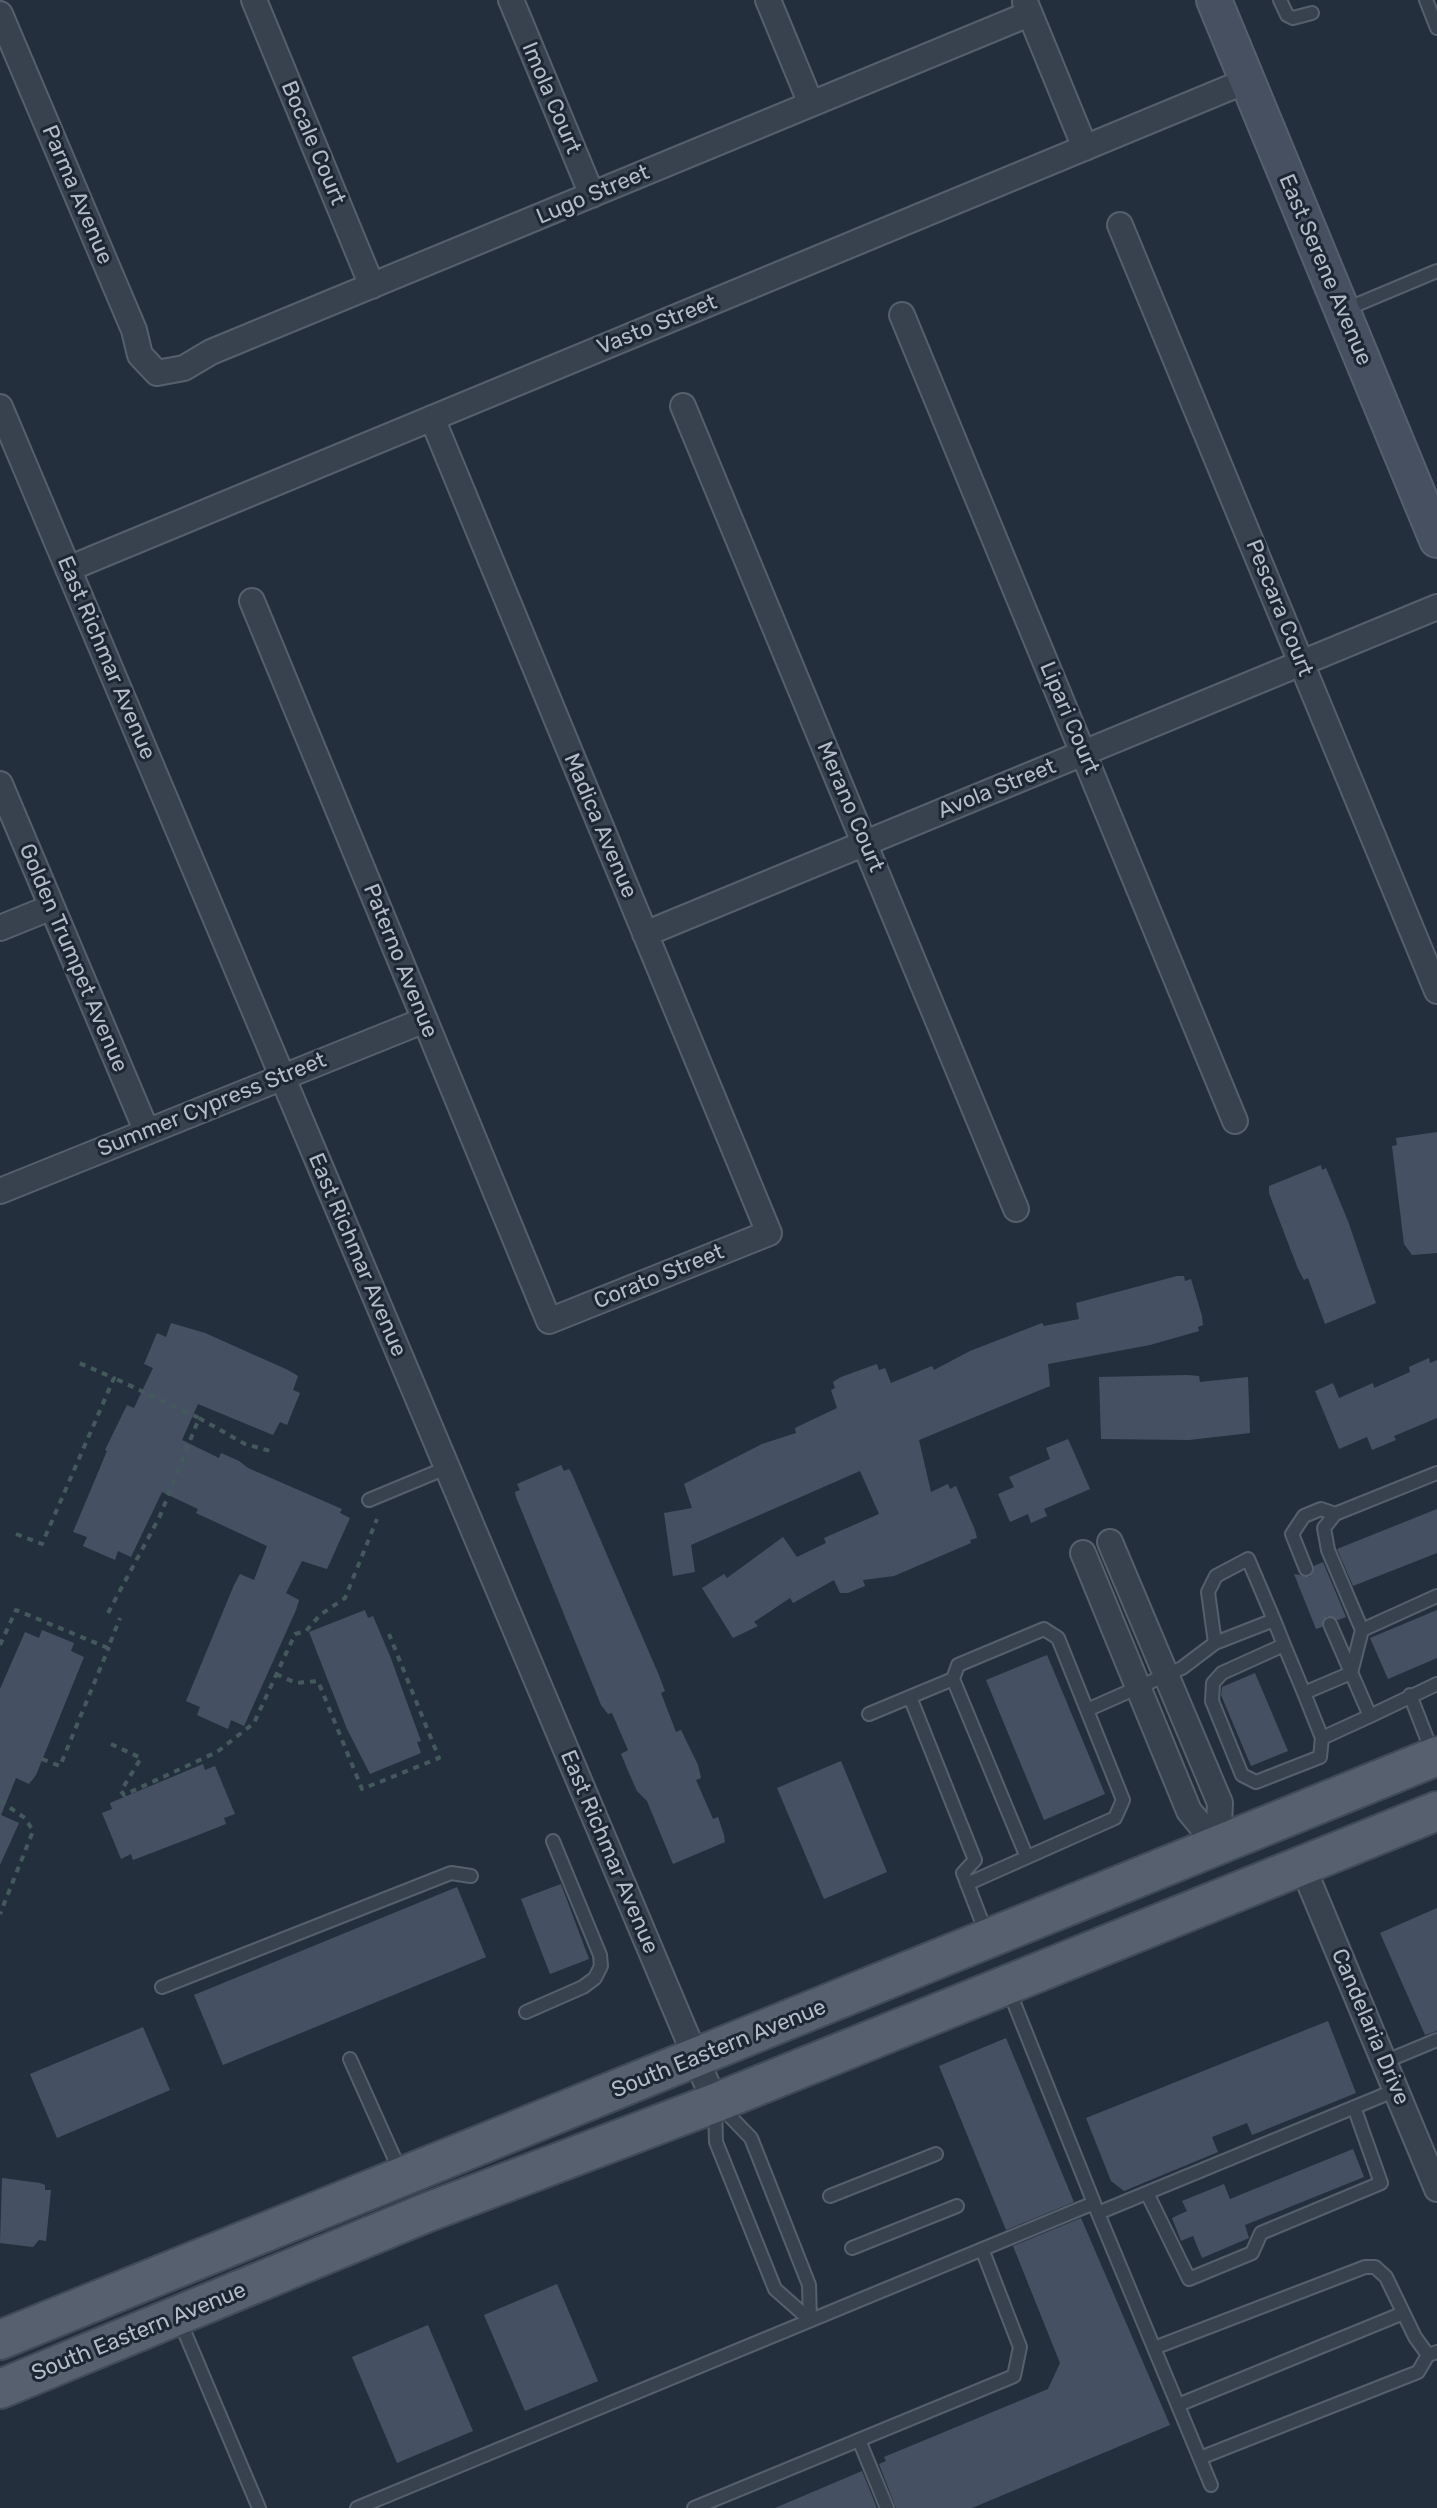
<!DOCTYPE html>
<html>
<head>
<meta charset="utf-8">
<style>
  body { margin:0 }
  canvas { display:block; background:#242f3e }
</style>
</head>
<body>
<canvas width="1437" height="2508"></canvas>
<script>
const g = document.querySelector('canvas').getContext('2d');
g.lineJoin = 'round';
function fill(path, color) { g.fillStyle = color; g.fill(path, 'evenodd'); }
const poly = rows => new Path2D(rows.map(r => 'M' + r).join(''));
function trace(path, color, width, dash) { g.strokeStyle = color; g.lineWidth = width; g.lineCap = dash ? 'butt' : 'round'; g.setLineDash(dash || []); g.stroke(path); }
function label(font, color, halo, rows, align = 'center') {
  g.font = font + ' Rubik,sans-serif'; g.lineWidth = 6; g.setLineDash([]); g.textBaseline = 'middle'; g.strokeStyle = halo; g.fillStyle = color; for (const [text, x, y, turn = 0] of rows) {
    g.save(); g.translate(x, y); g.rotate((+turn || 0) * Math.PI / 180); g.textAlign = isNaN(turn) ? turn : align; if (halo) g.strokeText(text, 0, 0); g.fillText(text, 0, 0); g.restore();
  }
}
fill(poly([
  [1437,1132,1437,1253,1412,1255,1404,1244,1392,1146,1397,1145,1396,1138],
  [1321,1165,1322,1170,1326,1168,1348,1221,1376,1303,1325,1324,1308,1278,1304,1280,1298,1269,1269,1193,1269,1186],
  [1177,1276,1184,1276,1185,1281,1191,1279,1202,1316,1203,1325,1198,1327,1199,1331,1150,1345,1048,1364,1050,1386,919,1440,931,1492,948,1484,950,1489,956,1486,975,1530,977,1538,970,1540,971,1543,894,1576,863,1580,865,1586,848,1593,840,1593,834,1580,793,1603,790,1598,754,1622,758,1626,733,1638,702,1588,724,1574,727,1578,783,1537,797,1557,826,1543,824,1538,879,1514,860,1471,691,1545,695,1572,673,1576,664,1513,692,1508,684,1484,762,1444,796,1433,795,1428,837,1408,831,1390,835,1388,833,1382,841,1377,877,1364,879,1370,885,1368,891,1383,932,1366,934,1370,970,1351,1042,1323,1044,1326,1079,1319,1076,1303],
  [171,1323,205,1333,288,1370,298,1376,293,1390,300,1393,287,1425,280,1422,273,1435,198,1404,182,1440,219,1458,221,1453,239,1461,248,1468,342,1509,340,1513,350,1518,327,1569,302,1561,286,1593,299,1600,296,1610,244,1726,231,1720,228,1729,197,1715,200,1707,186,1701,234,1585,240,1574,254,1580,267,1546,196,1513,198,1509,162,1492,131,1557,118,1551,115,1560,83,1546,87,1537,73,1532,107,1451,105,1450,127,1405,134,1408,153,1368,144,1364,157,1333,166,1337],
  [1429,1358,1430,1363,1437,1360,1437,1418,1394,1436,1396,1440,1372,1450,1367,1437,1339,1449,1315,1391,1333,1383,1339,1398,1373,1383,1374,1388,1410,1372,1409,1367],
  [1187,1375,1199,1376,1200,1382,1248,1377,1250,1433,1189,1440,1101,1439,1099,1377],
  [1068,1439,1090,1489,1044,1509,1047,1516,1031,1523,1028,1514,1010,1522,998,1494,1014,1487,1009,1477,1050,1459,1046,1448],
  [561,1465,564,1471,569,1469,572,1474,658,1673,665,1691,661,1693,676,1732,681,1730,698,1765,701,1778,696,1780,713,1819,718,1817,724,1835,725,1842,673,1864,647,1801,637,1791,629,1773,621,1754,628,1750,612,1713,608,1714,601,1705,516,1497,515,1492,520,1490,517,1484],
  [1437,1509,1437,1553,1353,1586,1337,1549],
  [1323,1562,1346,1617,1338,1620,1327,1616,1322,1627,1316,1629,1294,1574,1310,1577,1314,1566],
  [365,1610,368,1618,373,1616,390,1656,421,1741,417,1742,421,1753,370,1774,347,1729,309,1632],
  [1437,1610,1437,1658,1388,1679,1370,1638],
  [42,1630,74,1643,71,1651,84,1657,36,1775,29,1784,16,1778,1,1815,19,1823,0,1865,0,1689,25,1632,39,1638],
  [1047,1655,1105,1794,1044,1820,986,1680],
  [1255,1673,1288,1751,1251,1766,1221,1695,1222,1687],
  [841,1761,887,1872,824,1899,777,1788],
  [203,1764,205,1770,215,1766,235,1814,224,1818,226,1824,188,1839,133,1860,131,1854,121,1859,102,1813,112,1809,110,1803],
  [561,1884,589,1959,550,1974,521,1899],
  [457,1887,486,1957,223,2065,194,1995],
  [1437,1908,1437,2031,1425,2035,1380,1933],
  [1328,2021,1356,2093,1252,2135,1247,2123,1212,2137,1218,2152,1124,2191,1111,2181,1086,2118],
  [143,2027,170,2090,57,2138,30,2074],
  [1006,2038,1074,2202,1006,2230,939,2066],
  [1353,2149,1364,2177,1245,2225,1249,2238,1202,2258,1193,2236,1181,2241,1172,2218,1187,2211,1182,2201,1224,2184,1230,2199],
  [2,2178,40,2183,45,2185,45,2190,51,2190,46,2241,39,2240,33,2247,0,2243],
  [1081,2218,1170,2425,972,2508,896,2508,879,2464,886,2461,884,2457,1048,2389,1060,2363,1013,2246],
  [557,2284,598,2381,525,2411,484,2315],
  [428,2325,473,2431,397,2463,352,2357],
  [862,2471,877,2508,775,2508]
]), '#455162');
const service = poly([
  [1280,0,1287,15,1293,18,1312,13],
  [1426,0,1437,28],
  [1344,310,1437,271],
  [369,1500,446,1468],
  [1306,1569,1292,1534,1304,1516,1321,1509,1335,1514],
  [1330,1624,1370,1716,1437,1684],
  [1362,1630,1328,1550,1324,1528,1335,1514,1437,1473],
  [1215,1643,1208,1592,1216,1576,1248,1559,1274,1620,1284,1645,1304,1693,1322,1738,1320,1757,1256,1782,1242,1775,1212,1701,1213,1683,1222,1673,1284,1645],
  [1351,1673,1362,1630,1437,1596],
  [953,1679,1026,1855],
  [1304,1693,1351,1673],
  [1410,1695,1433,1754],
  [910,1697,975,1860,963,1873,987,1935],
  [1087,1710,1182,1668,1215,1643,1274,1620],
  [869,1714,953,1679,958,1665,1044,1629,1058,1638,1123,1800,1115,1818,967,1884],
  [1322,1738,1370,1716],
  [162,1987,451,1873,471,1876],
  [526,2012,583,1987,595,1978,601,1966,600,1955,553,1841],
  [350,2059,401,2173],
  [1384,2062,1437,2040],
  [715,2107,716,2142,775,2289,810,2320],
  [721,2107,751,2138,809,2285,810,2320],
  [1147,2193,1189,2279,1252,2253,1261,2233,1381,2183,1354,2107],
  [830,2196,936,2154],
  [1095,2206,1211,2485],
  [1098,2213,1396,2090],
  [852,2248,957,2206],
  [179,2319,259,2508],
  [1154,2348,1365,2267,1375,2267,1386,2277,1415,2337,1428,2355,1437,2352],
  [1178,2405,1401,2314],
  [859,2440,887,2508],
  [1200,2458,1418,2372,1428,2355],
  [357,2508,1094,2203,1008,1988],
  [694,2508,1014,2376,1020,2347,982,2249]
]);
const minor = poly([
  [254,0,372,286],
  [511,0,592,195],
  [768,0,811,104],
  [1025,2,1085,148],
  [0,14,134,330,140,355,157,373,184,368,211,352,1029,14],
  [1120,225,1437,991],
  [902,315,1235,1121],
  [683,406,1016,1209],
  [0,407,715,2103],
  [68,569,1246,81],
  [252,601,549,1321,769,1233,432,418],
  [0,784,147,1132],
  [0,928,52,907],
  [645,934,1437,607],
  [0,1191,425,1020],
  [1110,1542,1220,1803,1218,1846],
  [1083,1553,1189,1811,1218,1846],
  [1302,1865,1437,2189]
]);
const secondary = poly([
  [1214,0,1437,540]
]);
const primary = poly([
  [0,2340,1437,1756],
  [0,2389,428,2212,715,2103,1437,1811]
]);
trace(service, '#565f6c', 16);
trace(minor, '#565f6c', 28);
trace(secondary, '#565f6c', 38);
trace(primary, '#414a57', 42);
trace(poly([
  [199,1418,245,1444,274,1452],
  [16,1534,42,1544,114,1378,79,1363],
  [108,1613,160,1516,199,1418,114,1378],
  [0,1645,16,1610,108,1648,120,1618],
  [276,1674,296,1683,318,1681,362,1789,439,1758,389,1634],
  [111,1744,141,1758,121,1791,124,1795,217,1752,254,1723,295,1634,306,1631,320,1615,345,1598,377,1519],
  [42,1759,60,1766,109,1647],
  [0,1801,25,1818,33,1831,0,1914]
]), '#44595c', 4, [6, 6]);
trace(service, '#38414e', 12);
trace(minor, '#38414e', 24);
trace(secondary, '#465061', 34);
trace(primary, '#56606e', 38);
label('22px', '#b4bcc9', '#1d2633', [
  ["Imola Court",551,98,67],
  ["Bocale Court",313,143,67],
  ["Parma Avenue",77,195,67],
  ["Lugo Street",593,195,-23],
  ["East Serene Avenue",1325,270,67],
  ["Vasto Street",657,325,-22],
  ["Pescara Court",1279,608,68],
  ["East Richmar Avenue",106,658,67],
  ["Lipari Court",1069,718,67],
  ["Avola Street",997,789,-22],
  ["Merano Court",850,807,67],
  ["Madica Avenue",600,826,67],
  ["Golden Trumpet Avenue",73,958,67],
  ["Paterno Avenue",400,961,68],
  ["Summer Cypress Street",212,1105,-22],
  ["East Richmar Avenue",357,1255,67],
  ["Corato Street",659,1277,-22],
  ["East Richmar Avenue",609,1852,67],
  ["Candelaria Drive",1370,2027,67],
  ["South Eastern Avenue",719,2049,-22],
  ["South Eastern Avenue",139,2332,-22]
]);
</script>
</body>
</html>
